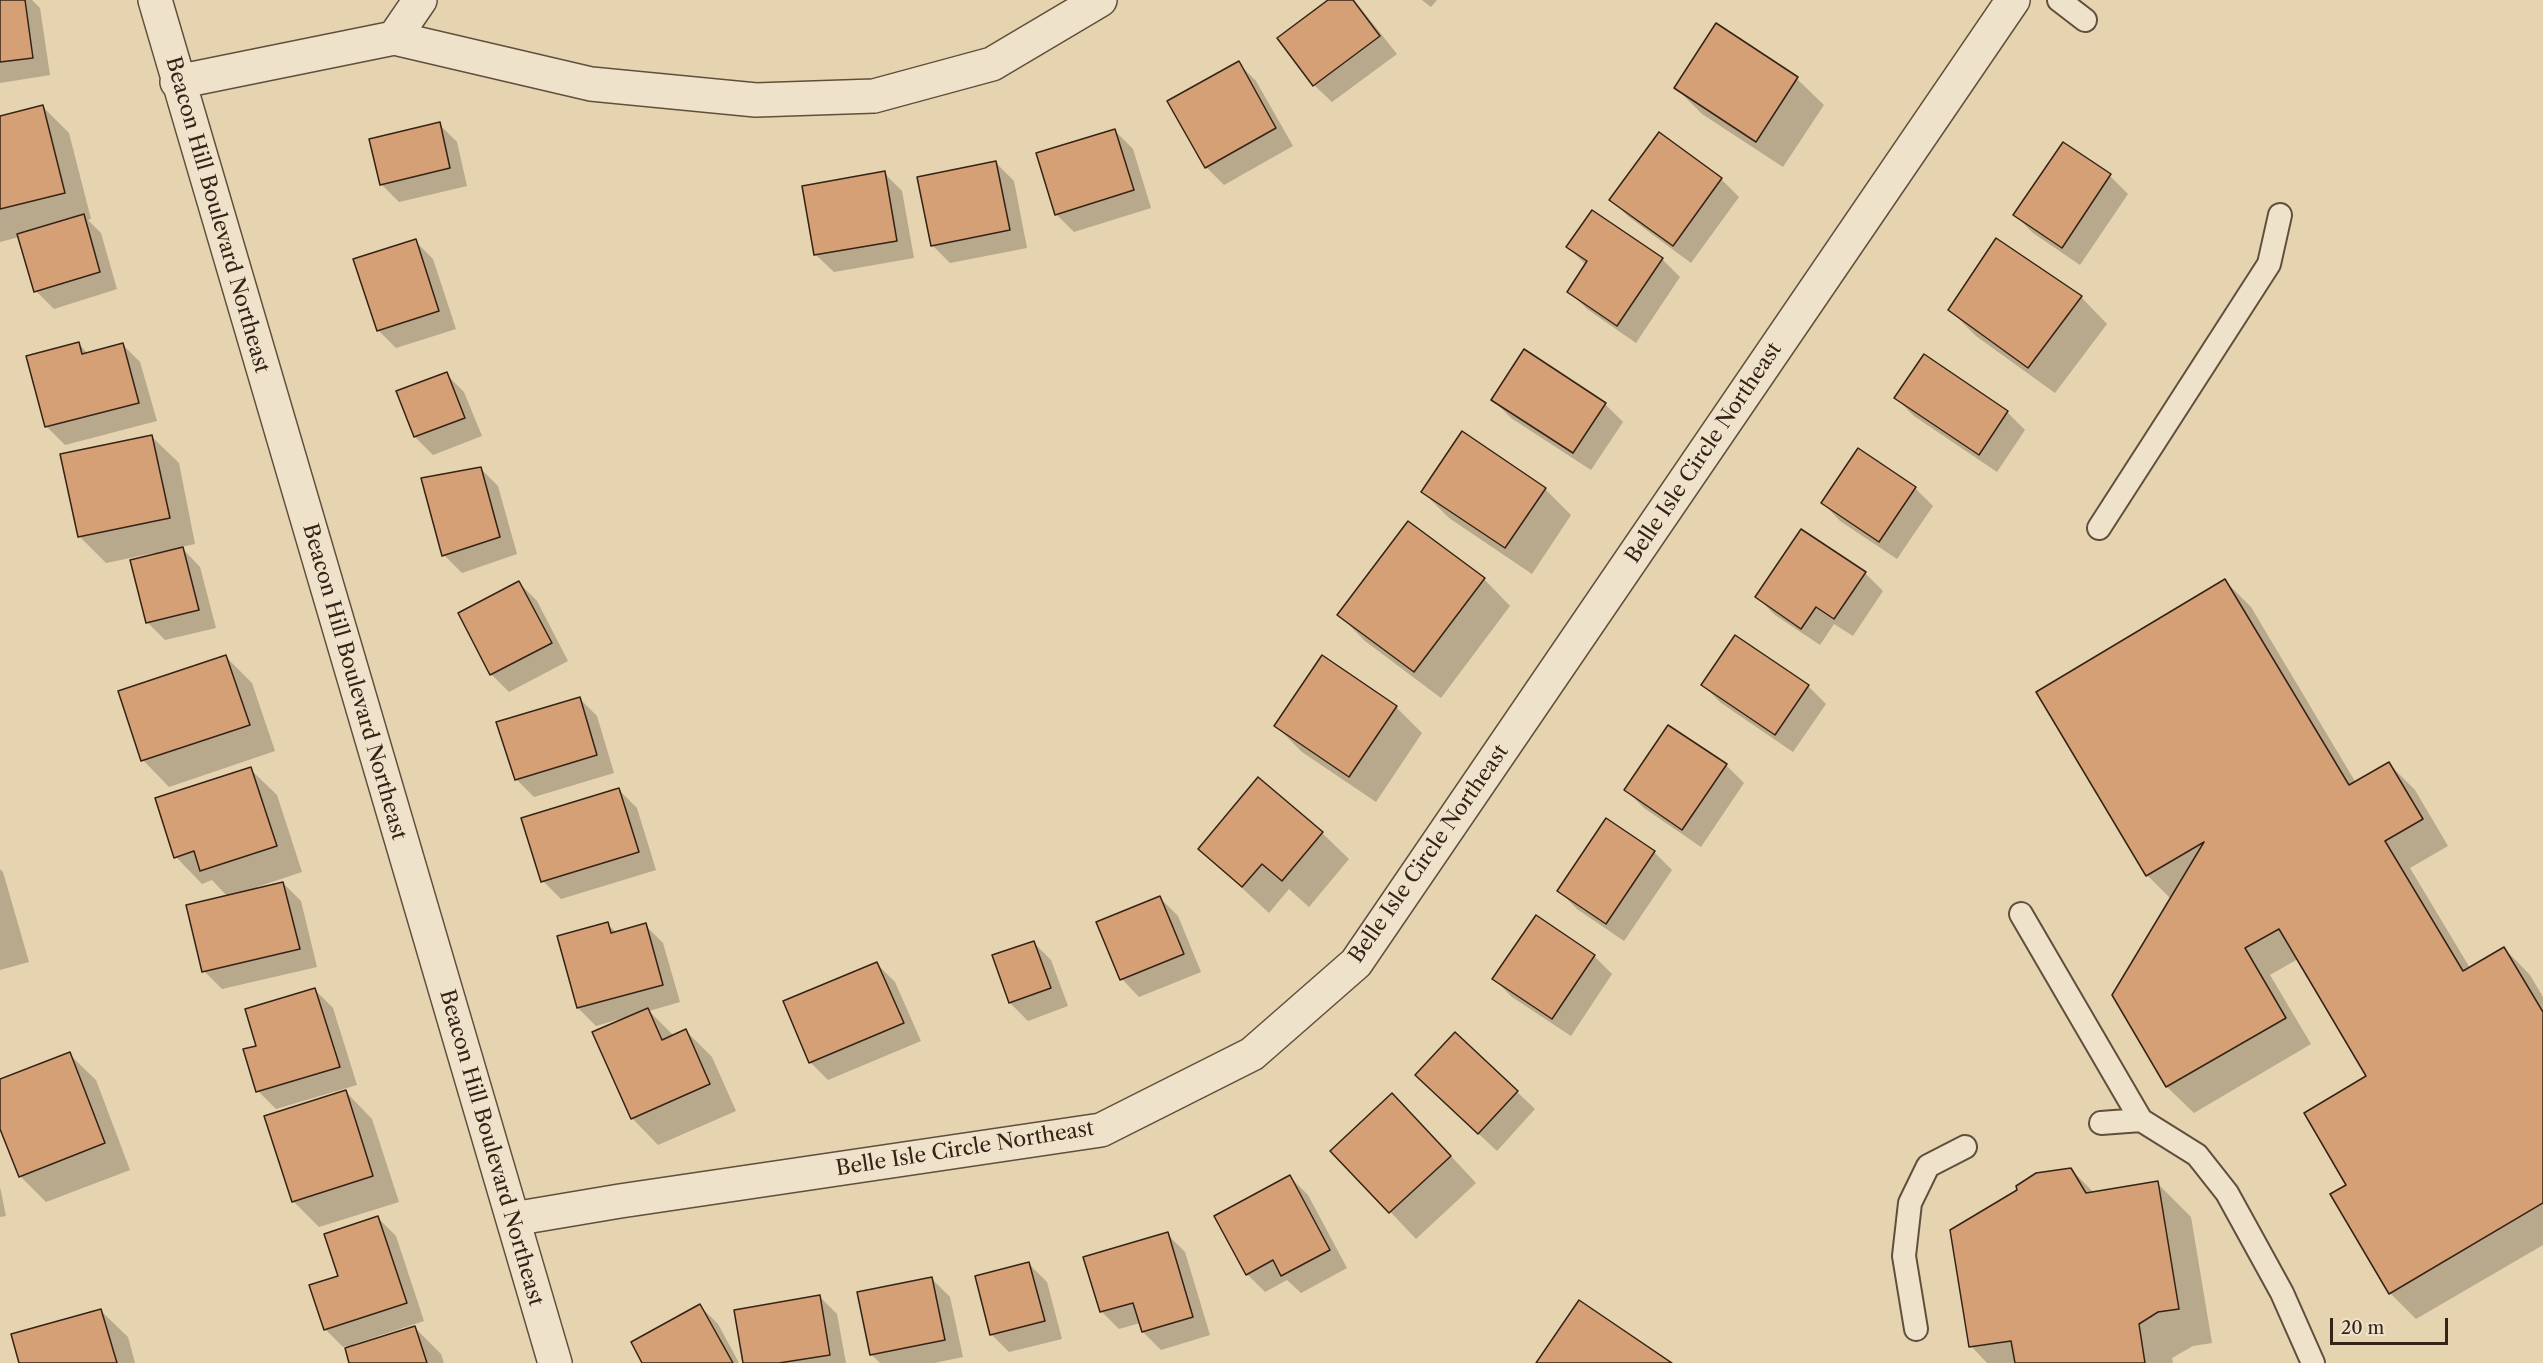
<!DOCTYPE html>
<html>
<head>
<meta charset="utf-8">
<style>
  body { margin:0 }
  #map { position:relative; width:2543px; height:1363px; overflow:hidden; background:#e6d3af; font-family:"Libre Caslon Text",serif }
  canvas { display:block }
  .scale { position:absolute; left:2330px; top:1318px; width:118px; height:27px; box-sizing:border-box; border:3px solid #342316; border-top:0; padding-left:8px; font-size:18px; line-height:21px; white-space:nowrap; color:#342316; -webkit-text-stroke:4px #efe2cb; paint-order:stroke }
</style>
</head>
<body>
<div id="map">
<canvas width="2543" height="1363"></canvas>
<div class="scale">20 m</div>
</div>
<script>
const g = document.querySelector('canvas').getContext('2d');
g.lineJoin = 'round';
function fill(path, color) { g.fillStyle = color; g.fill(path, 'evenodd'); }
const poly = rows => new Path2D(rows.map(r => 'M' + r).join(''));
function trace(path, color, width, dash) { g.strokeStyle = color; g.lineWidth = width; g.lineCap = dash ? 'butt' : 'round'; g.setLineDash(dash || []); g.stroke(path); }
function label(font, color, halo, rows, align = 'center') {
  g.font = font + ' "Libre Caslon Text",serif'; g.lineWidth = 5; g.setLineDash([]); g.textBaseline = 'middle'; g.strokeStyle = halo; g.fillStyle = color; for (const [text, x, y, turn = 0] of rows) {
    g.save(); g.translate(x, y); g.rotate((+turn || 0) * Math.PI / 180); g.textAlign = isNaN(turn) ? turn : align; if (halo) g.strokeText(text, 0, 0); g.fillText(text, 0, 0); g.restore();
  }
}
fill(poly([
  [0,0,32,0,40,8,50,75,0,83],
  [1331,0,1354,0,1397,54,1332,102,1314,85],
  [1422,0,1437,0,1431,7],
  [1717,25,1797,79,1824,105,1783,167,1702,114,1676,88],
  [1238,63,1256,81,1293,146,1224,185,1206,167],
  [43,107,69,133,91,219,88,220,101,233,117,289,54,309,36,291,19,237,0,242,0,118],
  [439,124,457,142,467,186,399,202,381,184],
  [1115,131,1133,149,1151,208,1074,232,1056,214],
  [1659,134,1721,179,1739,197,1691,263,1629,217,1611,200],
  [2063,144,2110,176,2128,194,2080,265,2033,233,2015,215],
  [996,163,1014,181,1027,248,950,263,932,245],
  [884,173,902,191,914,258,834,272,816,255],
  [415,241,433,259,456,329,396,348,378,330],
  [1568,247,1662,259,1680,277,1636,343,1587,309,1569,291,1586,265],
  [2081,297,2107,324,2055,393,1976,336,1950,310],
  [79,344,88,354,122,344,140,362,157,421,65,445,47,427,28,357],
  [1925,356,2007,412,2025,430,1997,472,1914,416,1896,398],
  [446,374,464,392,482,436,433,455,415,437,398,392],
  [1493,400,1605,404,1623,422,1591,470,1511,418],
  [152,437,179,463,195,544,181,547,200,567,216,628,165,640,147,622,154,553,106,563,79,536],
  [1858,450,1915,488,1933,506,1897,559,1840,521,1823,503],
  [480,468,498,486,517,554,462,573,444,555],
  [1545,489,1571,515,1532,574,1449,518,1423,492],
  [1802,531,1865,573,1883,591,1853,636,1834,624,1820,645,1775,615,1757,597],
  [1484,579,1510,606,1441,698,1365,641,1338,614],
  [2225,581,2251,607,2356,783,2389,764,2415,790,2448,846,2410,868,2470,968,2504,948,2530,975,2543,997,2543,1245,2416,1319,2390,1293,2348,1185,2368,1077,2298,959,2270,975,2311,1044,2194,1113,2167,1087,2113,995,2171,899,2147,875,2038,693],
  [519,583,537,601,568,661,509,692,491,674],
  [226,657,252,683,275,751,169,787,143,760],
  [1703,685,1808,686,1826,704,1793,752,1721,703],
  [579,698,597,716,614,773,534,797,516,779],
  [1396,707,1422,733,1376,802,1302,752,1276,726],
  [1726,765,1744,783,1701,847,1644,808,1626,790],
  [250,769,277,795,302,872,257,887,257,889,283,883,301,901,317,967,222,989,204,971,228,897,212,880,202,884,176,857],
  [1259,779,1322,833,1349,859,1309,907,1289,889,1269,913,1200,849],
  [619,790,637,808,656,870,561,899,543,881],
  [1654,852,1672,870,1624,941,1577,909,1559,891],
  [0,869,3,872,29,962,0,970],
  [1160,898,1178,916,1201,972,1139,997,1122,979],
  [1536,917,1594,956,1612,974,1571,1036,1512,997,1494,979],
  [607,924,617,933,645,925,663,943,680,1002,649,1011,674,1036,686,1031,712,1057,736,1111,658,1145,632,1118,623,1018,596,1026,578,1008],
  [1033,942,1051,960,1068,1006,1028,1021,1010,1003,993,956],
  [877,964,895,982,921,1041,828,1080,810,1062],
  [315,990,333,1008,357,1085,276,1109,258,1091],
  [69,1054,96,1080,130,1170,46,1202,20,1176,0,1125,0,1081],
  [346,1092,372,1119,399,1202,319,1227,293,1201],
  [1517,1092,1535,1109,1497,1151,1435,1093],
  [1419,1122,1476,1183,1416,1239,1333,1151],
  [2071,1169,2094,1193,2157,1183,2191,1217,2212,1343,2193,1346,2172,1358,2173,1363,1987,1363,1971,1346],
  [1290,1177,1308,1195,1347,1268,1301,1293,1287,1280,1265,1292,1247,1274],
  [0,1187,6,1216,0,1217],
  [378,1218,396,1236,424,1321,354,1344,355,1346,415,1328,441,1354,444,1363,351,1363,346,1346,343,1347,325,1329,340,1277],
  [1167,1234,1185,1252,1210,1335,1161,1350,1143,1332,1140,1323,1119,1329,1101,1311],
  [1029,1264,1047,1282,1062,1339,1009,1352,991,1334],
  [932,1279,950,1297,963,1357,934,1363,880,1363,871,1354],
  [819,1296,837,1314,846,1363,745,1363],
  [700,1306,718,1324,739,1363,644,1363],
  [101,1311,128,1337,135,1363,21,1363]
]), '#0003');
const building = poly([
  [0,0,25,0,33,58,0,62,0,0],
  [1328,0,1353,0,1380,36,1313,86,1277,38,1328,0],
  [1716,23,1798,77,1756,142,1674,88,1716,23],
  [1239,61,1276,128,1205,168,1167,101,1239,61],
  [43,105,65,193,0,209,0,116,43,105],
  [440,122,450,168,380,185,369,139,440,122],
  [1115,129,1134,190,1055,215,1036,153,1115,129],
  [1659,132,1722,178,1673,246,1609,200,1659,132],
  [2063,142,2111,174,2062,248,2013,215,2063,142],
  [996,161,1010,230,931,246,917,177,996,161],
  [885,171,897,241,814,255,802,186,885,171],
  [1592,210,1663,258,1617,326,1567,292,1587,261,1566,247,1592,210],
  [84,214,100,272,34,292,17,234,84,214],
  [1996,238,2082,296,2028,368,1948,310,1996,238],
  [416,239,439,311,377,331,353,259,416,239],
  [79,342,82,354,123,343,139,403,45,427,26,356,79,342],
  [1524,349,1606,403,1573,453,1491,400,1524,349],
  [1924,354,2008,411,1979,455,1894,398,1924,354],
  [447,372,465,418,414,437,396,391,447,372],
  [1462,431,1546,488,1505,548,1421,492,1462,431],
  [152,435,170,518,78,537,60,454,152,435],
  [1858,448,1916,487,1879,542,1821,503,1858,448],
  [481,467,500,537,442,556,421,478,481,467],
  [1408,521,1485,578,1414,672,1337,615,1408,521],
  [1801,529,1866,572,1834,619,1816,607,1801,629,1755,597,1801,529],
  [183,547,199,610,146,623,130,560,183,547],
  [2225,579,2349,785,2389,762,2423,819,2385,841,2463,971,2504,947,2543,1012,2543,1203,2389,1294,2330,1194,2346,1185,2304,1113,2366,1076,2279,929,2245,948,2286,1018,2166,1087,2112,995,2204,842,2146,876,2036,692,2225,579],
  [519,581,552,643,490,675,458,613,519,581],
  [1735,635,1809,685,1775,735,1701,685,1735,635],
  [226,655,250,725,141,761,118,691,226,655],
  [1322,655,1397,706,1349,777,1274,726,1322,655],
  [580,697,597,755,515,780,496,722,580,697],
  [1668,725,1727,764,1682,830,1624,790,1668,725],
  [251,767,277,846,200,871,194,851,174,858,155,798,251,767],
  [1258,777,1323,832,1282,881,1262,864,1242,887,1198,849,1258,777],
  [619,788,639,852,541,882,521,818,619,788],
  [1606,818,1655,851,1606,924,1557,891,1606,818],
  [283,882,300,949,202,972,186,905,283,882],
  [1160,896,1184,954,1120,980,1096,922,1160,896],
  [1536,915,1595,955,1552,1019,1492,979,1536,915],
  [608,922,611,933,646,923,663,985,577,1008,557,936,608,922],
  [1034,941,1051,988,1009,1003,992,955,1034,941],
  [877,962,904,1023,809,1063,783,1001,877,962],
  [315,988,340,1067,256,1092,243,1049,256,1046,245,1009,315,988],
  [648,1008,662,1040,686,1029,710,1084,631,1119,592,1032,648,1008],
  [1455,1032,1518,1091,1478,1134,1415,1075,1455,1032],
  [70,1052,105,1143,19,1177,0,1129,0,1079,70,1052],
  [346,1090,373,1176,292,1202,264,1116,346,1090],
  [1392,1093,1451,1156,1389,1213,1330,1151,1392,1093],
  [2071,1168,2086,1193,2158,1181,2179,1309,2158,1312,2139,1324,2145,1363,2015,1363,2011,1341,1969,1347,1950,1230,2017,1190,2016,1186,2036,1173,2071,1168],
  [1290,1175,1330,1250,1281,1276,1273,1260,1246,1275,1214,1216,1290,1175],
  [378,1216,407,1303,324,1330,309,1285,338,1276,324,1234,378,1216],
  [1168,1232,1193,1317,1142,1332,1133,1303,1100,1312,1083,1257,1168,1232],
  [1029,1262,1045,1321,990,1335,975,1276,1029,1262],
  [932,1277,945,1340,870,1355,857,1292,932,1277],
  [820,1295,830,1355,779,1363,743,1363,734,1310,820,1295],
  [1579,1300,1672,1363,1536,1363,1579,1300],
  [700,1304,733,1363,642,1363,631,1342,700,1304],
  [101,1309,117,1363,19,1363,11,1334,101,1309],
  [415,1326,427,1363,349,1363,345,1348,415,1326]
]);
fill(building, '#d6a077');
trace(building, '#342316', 1.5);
const service = poly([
  [2059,0,2085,20],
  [2099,528,2269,264,2280,215],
  [2021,914,2141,1120,2197,1155,2227,1193,2282,1293,2313,1363],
  [2101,1123,2141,1120],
  [1916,1329,1904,1256,1910,1203,1928,1166,1965,1147]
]);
const minor = poly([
  [155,0,555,1363],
  [394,38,420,0],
  [177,82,394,38,591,84,756,100,874,96,992,64,1100,0],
  [513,1219,620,1201,1101,1130,1252,1054,1356,963,2013,0]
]);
trace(service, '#604f3c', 26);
trace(minor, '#604f3c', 36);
trace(service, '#efe2cb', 22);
trace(minor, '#efe2cb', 33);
label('21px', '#342316', '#efe2cb', [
  ["Beacon Hill Boulevard Northeast",217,215,74],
  ["Belle Isle Circle Northeast",1704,453,-56],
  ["Beacon Hill Boulevard Northeast",354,682,74],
  ["Belle Isle Circle Northeast",1429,854,-55],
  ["Beacon Hill Boulevard Northeast",491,1148,74],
  ["Belle Isle Circle Northeast",965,1149,-9]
]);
</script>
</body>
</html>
